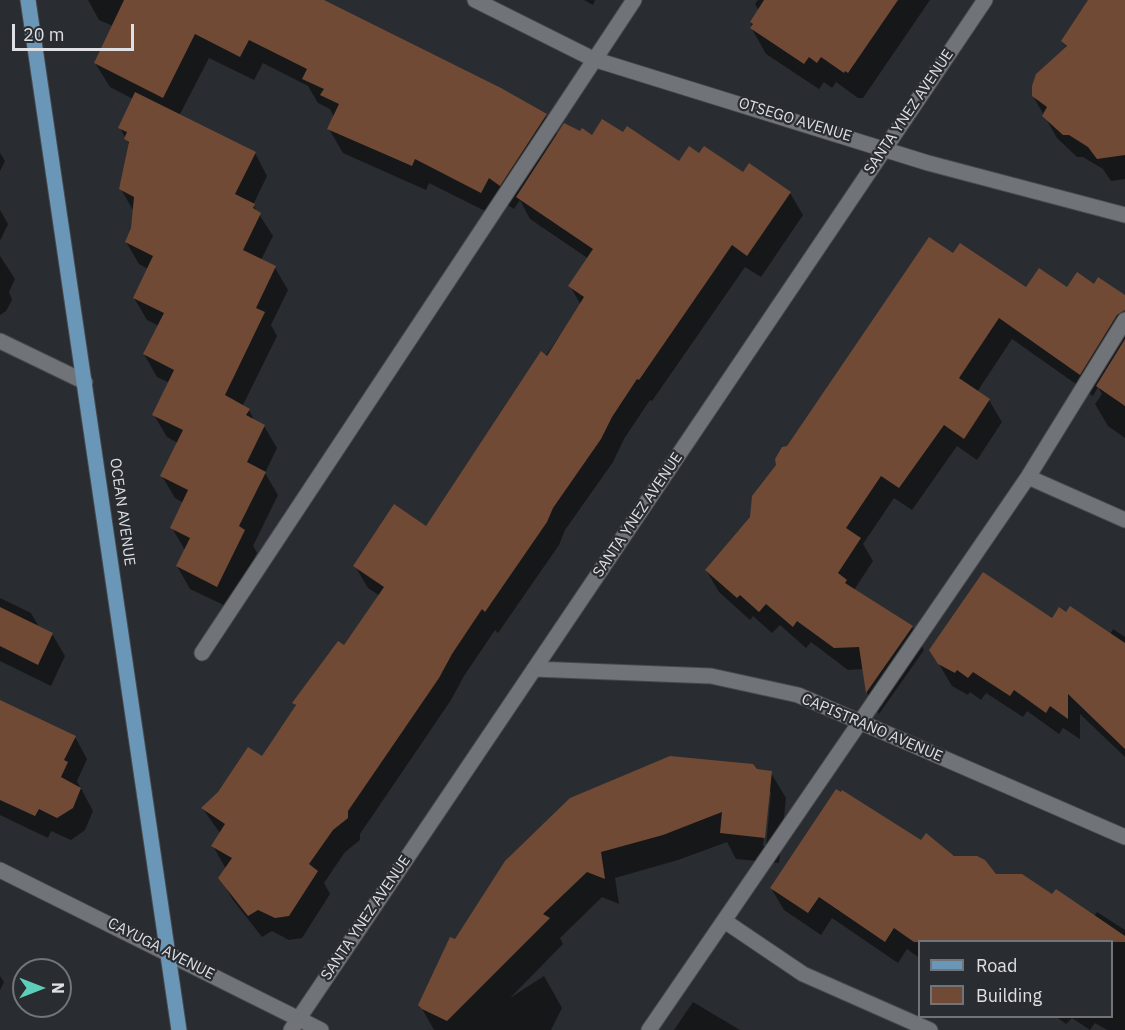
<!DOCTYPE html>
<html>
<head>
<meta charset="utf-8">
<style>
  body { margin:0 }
  #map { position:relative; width:1125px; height:1030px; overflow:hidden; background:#292c30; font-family:"IBM Plex Sans",sans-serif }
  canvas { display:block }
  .legend { position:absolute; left:918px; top:940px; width:195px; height:78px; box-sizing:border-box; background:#292c30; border:2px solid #717478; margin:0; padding:8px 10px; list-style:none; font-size:18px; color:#dee0e3 }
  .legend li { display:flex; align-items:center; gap:12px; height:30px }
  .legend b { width:30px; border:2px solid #717478 }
  .north { position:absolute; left:12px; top:958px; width:60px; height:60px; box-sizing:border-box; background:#292c30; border:2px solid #717478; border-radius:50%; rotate:90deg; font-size:16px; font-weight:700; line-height:24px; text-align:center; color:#dee0e3 }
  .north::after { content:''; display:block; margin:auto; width:21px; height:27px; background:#5cceba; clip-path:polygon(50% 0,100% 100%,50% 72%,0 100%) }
  .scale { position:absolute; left:12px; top:24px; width:122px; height:27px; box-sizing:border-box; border:3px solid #dee0e3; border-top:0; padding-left:8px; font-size:18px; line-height:21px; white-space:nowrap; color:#dee0e3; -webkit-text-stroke:4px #292c30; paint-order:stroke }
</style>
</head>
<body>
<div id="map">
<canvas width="1125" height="1030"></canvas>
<ul class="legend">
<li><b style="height:8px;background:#6a97b7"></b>Road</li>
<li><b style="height:16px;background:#714a36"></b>Building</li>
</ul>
<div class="north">N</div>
<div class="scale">20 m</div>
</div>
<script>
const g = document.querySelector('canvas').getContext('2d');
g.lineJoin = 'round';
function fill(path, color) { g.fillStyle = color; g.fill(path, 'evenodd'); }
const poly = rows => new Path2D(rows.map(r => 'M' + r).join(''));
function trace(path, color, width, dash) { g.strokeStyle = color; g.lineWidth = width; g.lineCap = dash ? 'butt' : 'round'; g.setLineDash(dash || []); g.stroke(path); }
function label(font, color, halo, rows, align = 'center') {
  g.font = font + ' "IBM Plex Sans",sans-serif'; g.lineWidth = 4.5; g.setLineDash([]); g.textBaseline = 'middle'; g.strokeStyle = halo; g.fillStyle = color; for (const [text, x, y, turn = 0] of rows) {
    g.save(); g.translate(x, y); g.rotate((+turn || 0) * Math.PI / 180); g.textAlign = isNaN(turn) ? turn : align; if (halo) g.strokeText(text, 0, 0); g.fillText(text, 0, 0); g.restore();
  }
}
fill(poly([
  [88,0,322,0,546,115,558,136,623,134,679,163,700,155,790,193,803,215,761,277,745,267,652,401,650,400,624,439,613,462,565,530,559,545,498,633,495,630,464,676,451,700,360,834,360,840,345,852,324,883,330,894,302,938,289,940,272,931,262,937,233,900,220,878,226,869,213,846,220,833,203,809,262,758,296,707,294,703,344,647,380,596,368,588,355,566,426,528,581,305,570,286,589,259,530,219,520,200,514,209,503,202,495,216,429,183,426,190,343,153,329,129,334,117,330,109,318,103,308,86,263,63,254,80,209,58,179,116,255,153,267,176,253,205,273,236,261,260,275,268,288,290,271,325,277,336,242,407,249,410,255,422,264,426,277,448,265,473,278,495,253,546,257,553,230,608,190,589,177,566,185,550,172,528,184,503,175,498,162,476,178,443,167,437,154,415,170,383,157,377,144,354,159,326,147,320,134,298,148,269,139,264,126,242,133,228,134,212,121,189,130,146,120,128,133,99,110,87,95,63,113,26,99,20],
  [584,0,595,0,593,5],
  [758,0,930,0,863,98,858,98,836,82,832,88,824,82,819,89,766,54,752,29,751,22,759,11,755,4],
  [1090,0,1125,0,1125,179,1111,181,1103,169,1083,157,1077,157,1057,138,1033,96,1067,48,1062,41],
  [0,153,5,161,0,171],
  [0,210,8,224,0,241],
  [954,255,1026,289,1095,286,1125,297,1125,309,1117,310,1125,312,1125,438,1108,426,1095,404,1102,394,1098,387,1093,396,1012,339,977,392,989,400,1002,422,977,460,957,446,912,510,894,498,863,544,873,561,854,590,912,627,924,650,879,714,867,693,863,669,848,670,811,642,806,648,780,625,772,633,753,616,750,620,719,592,706,570,752,517,788,448],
  [0,256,15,279,9,292,12,300,6,311,0,315],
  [0,598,31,613,39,627,52,634,65,656,51,686,0,661],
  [1052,620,1110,635,1113,629,1125,637,1125,757,1080,714,1080,739,1063,728,1059,734,1027,711,1023,717,986,693,981,700,970,692,968,695,952,686,931,651],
  [0,706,75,737,87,759,77,781,93,811,85,830,71,840,51,831,48,838,0,815],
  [756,770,771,773,786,798,779,863,736,859,727,842,678,860,615,878,619,904,602,897,560,938,563,944,510,998,544,976,562,1008,551,1030,434,1030,420,1005,455,941,506,862],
  [769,790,771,792,766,846,763,846],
  [922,842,1094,917,1097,912,1125,930,1125,1030,1107,1030,1095,1023,1090,1030,1072,1018,1066,1024,1055,1016,1112,1016,1112,942,920,942,918,957,907,949,898,963,832,918,821,935,784,910,771,888],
  [0,976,4,982,0,990],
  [693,1002,740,1030,674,1030]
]), '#0007');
fill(poly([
  [124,0,324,0,501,88,547,114,500,186,489,178,481,193,415,159,412,166,327,129,339,104,320,95,324,89,302,79,307,69,249,40,240,57,195,34,163,98,94,63],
  [764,0,898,0,848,73,845,71,844,73,821,57,817,63,809,57,804,64,750,28,753,24,750,22],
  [1088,0,1125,0,1125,155,1097,159,1088,147,1069,135,1063,135,1042,116,1047,107,1032,96,1032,86,1036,74,1067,46,1061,41],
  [135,92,256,152,235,194,255,204,253,208,261,213,243,250,276,266,256,308,265,312,225,395,250,409,246,415,265,425,247,462,266,472,239,526,245,530,217,587,176,566,190,538,170,528,188,490,160,476,183,430,152,415,174,370,143,354,164,313,133,298,153,256,125,242,131,228,134,197,119,189,129,142,124,139,127,132,118,128],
  [602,119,623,132,627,126,679,161,689,146,699,153,704,146,743,172,749,163,791,192,747,256,732,245,639,380,637,379,612,417,601,439,553,508,547,522,485,612,482,609,452,654,439,678,348,811,348,818,333,830,309,864,318,871,289,916,275,918,258,910,248,916,218,878,232,858,211,846,225,824,201,808,218,792,248,747,262,756,296,705,292,703,338,641,344,645,384,587,353,566,394,504,426,526,541,351,547,356,584,297,568,286,593,249,516,197,564,123,580,131,582,128,592,135],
  [929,237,953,253,960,243,1026,287,1039,268,1067,287,1077,272,1094,284,1098,277,1125,295,1125,310,1117,315,1080,375,999,318,959,378,990,399,964,439,944,425,899,488,881,476,846,528,861,538,838,573,847,580,845,583,913,626,866,693,859,647,834,648,797,621,793,627,766,604,759,612,740,595,737,598,705,570,750,517,752,496,776,465,775,459,782,447,787,446],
  [1125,339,1125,406,1096,386],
  [983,572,1052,618,1059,607,1066,612,1070,606,1125,643,1125,749,1068,694,1068,719,1050,706,1046,713,1014,690,1010,696,973,672,968,678,957,670,955,673,938,664,929,650],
  [0,607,53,633,38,665,0,646],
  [0,700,76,736,64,760,68,762,61,777,81,788,73,808,57,818,39,809,35,816,0,800],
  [670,756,753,764,757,769,772,771,765,838,720,833,722,812,663,835,601,852,605,879,587,872,543,914,550,918,447,1021,422,1009,418,1005,450,937,455,939,505,861,570,798],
  [836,789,841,792,842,790,921,840,926,833,954,856,977,856,985,860,996,874,1022,874,1052,894,1056,889,1125,936,1125,942,914,942,894,928,885,942,819,897,808,913,770,888]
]), '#714a36');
const minor = poly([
  [475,0,593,59,928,163,1125,215],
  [0,341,85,382],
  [1028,477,1125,520],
  [202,653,634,0],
  [534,669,711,676,798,695,1125,837],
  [0,870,321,1030],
  [726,922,803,974,930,1030],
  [291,1030,985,0],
  [649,1030,1028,477,1125,320]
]);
const major = poly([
  [28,0,179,1030]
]);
trace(minor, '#47494d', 17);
trace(major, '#47494d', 17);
trace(minor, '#707378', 15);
trace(major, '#6a97b7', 15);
label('15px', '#dee0e3', '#292c30', [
  ["SANTA YNEZ AVENUE",909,112,-56],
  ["OTSEGO AVENUE",795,120,17],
  ["OCEAN AVENUE",122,512,82],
  ["SANTA YNEZ AVENUE",638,515,-56],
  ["CAPISTRANO AVENUE",872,728,23],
  ["SANTA YNEZ AVENUE",366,918,-56],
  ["CAYUGA AVENUE",161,949,27]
]);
</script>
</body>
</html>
